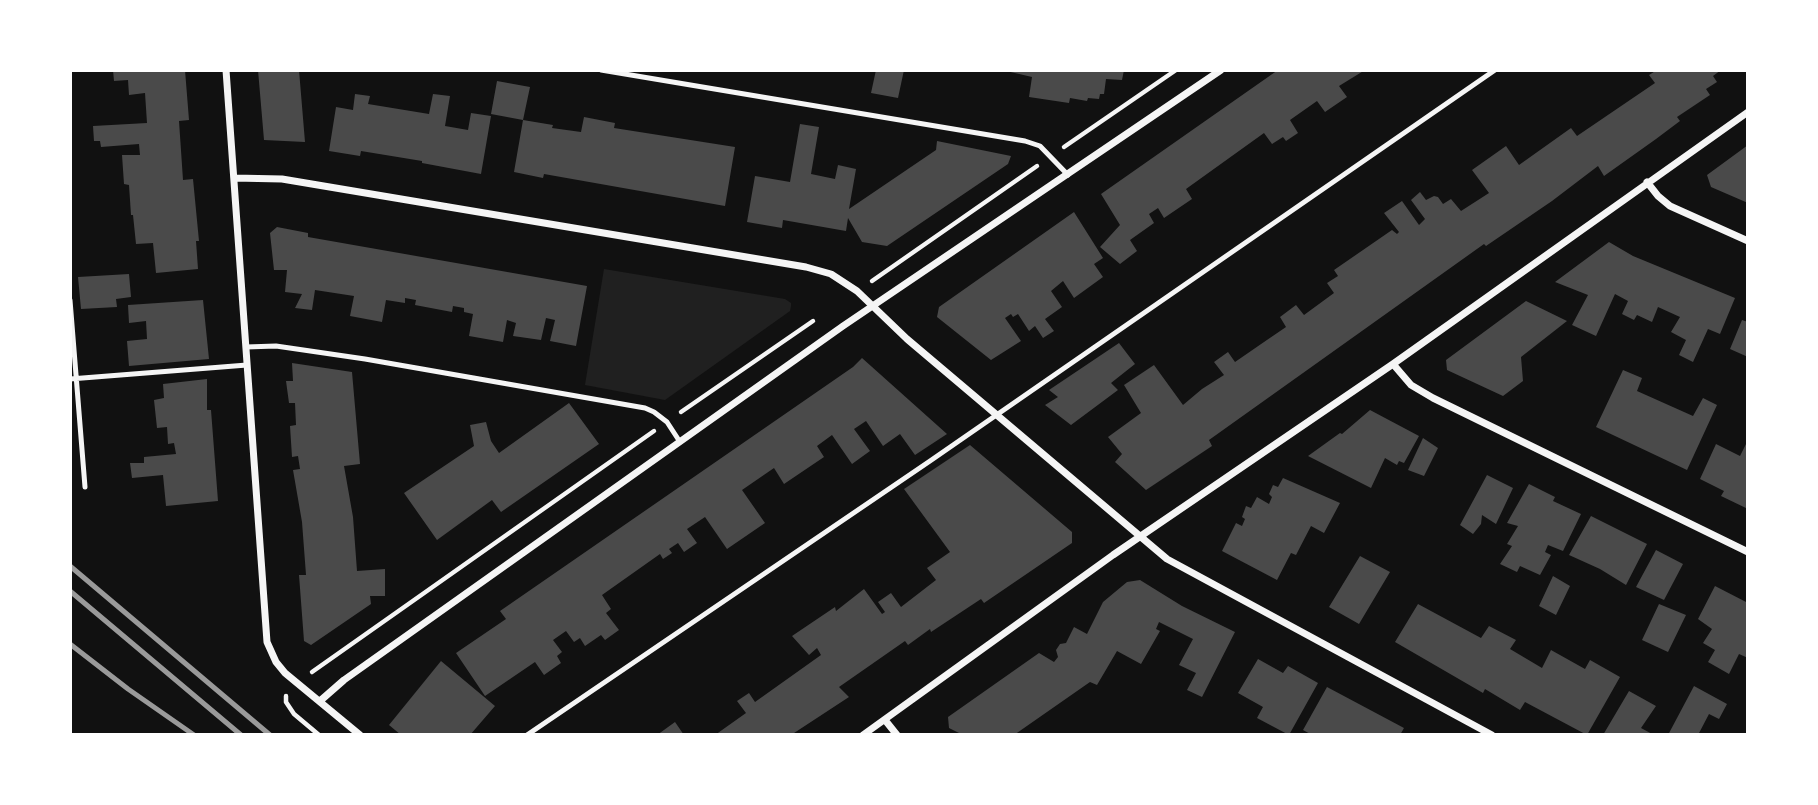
<!DOCTYPE html>
<html>
<head>
<meta charset="utf-8">
<style>
  body { margin:0 }
  #map { position:relative; width:1818px; height:805px; overflow:hidden; background:#111; font-family:"Fira Sans",sans-serif }
  canvas { display:block }
  .frame { position:absolute; inset:0; border:72px solid #fff; pointer-events:none }
</style>
</head>
<body>
<div id="map">
<canvas width="1818" height="805"></canvas>
<div class="frame"></div>
</div>
<script>
const g = document.querySelector('canvas').getContext('2d');
g.lineJoin = 'round';
function fill(path, color) { g.fillStyle = color; g.fill(path, 'evenodd'); }
const poly = rows => new Path2D(rows.map(r => 'M' + r).join(''));
function trace(path, color, width, dash) { g.strokeStyle = color; g.lineWidth = width; g.lineCap = dash ? 'butt' : 'round'; g.setLineDash(dash || []); g.stroke(path); }
fill(poly([
  [604,269,785,299,791,303,791,306,790,311,665,400,585,385]
]), '#202020');
fill(poly([
  [113,70,185,70,189,120,179,121,183,180,193,179,199,241,196,241,198,269,156,273,153,243,136,244,133,215,131,215,129,185,124,184,122,155,140,155,139,144,101,147,100,141,94,141,93,126,147,123,145,93,129,95,128,80,114,81],
  [258,70,299,70,305,142,264,140],
  [876,70,904,70,898,98,871,93],
  [1002,70,1124,70,1122,80,1106,79,1104,94,1100,94,1099,99,1088,98,1087,101,1070,98,1069,103,1029,97,1032,77],
  [1278,70,1365,70,1339,86,1347,97,1325,112,1317,101,1290,120,1298,133,1286,141,1283,137,1272,144,1264,133,1186,189,1192,199,1164,218,1158,208,1149,214,1154,223,1130,240,1137,251,1120,264,1100,247,1120,225,1101,194],
  [1657,70,1721,70,1713,76,1717,82,1706,89,1710,95,1677,117,1680,121,1656,139,1604,176,1598,166,1552,201,1486,246,1484,244,1209,440,1212,446,1146,490,1115,462,1122,454,1108,437,1141,413,1124,385,1154,365,1183,405,1202,389,1224,375,1214,362,1228,352,1235,362,1264,342,1286,327,1280,317,1296,305,1304,315,1334,293,1327,283,1338,276,1334,270,1392,230,1397,234,1399,232,1384,213,1402,201,1419,225,1425,219,1411,200,1420,192,1426,200,1434,196,1438,197,1443,204,1451,199,1461,211,1489,193,1472,170,1506,146,1519,165,1571,128,1577,136,1655,83,1649,75],
  [497,81,530,87,523,120,491,114],
  [355,94,370,96,368,104,429,114,433,94,450,96,445,126,468,130,471,113,491,116,481,174,422,163,422,161,361,151,360,156,329,151,336,107,353,110],
  [584,117,615,123,614,128,735,147,725,206,544,174,543,178,514,172,523,120,553,125,552,128,581,132],
  [800,124,819,127,811,174,835,179,838,165,856,169,849,209,936,150,937,141,1011,156,1008,164,887,246,862,242,848,218,846,231,783,220,782,228,747,222,755,176,790,182],
  [1748,145,1748,203,1711,187,1707,175],
  [1074,212,1103,258,1094,264,1103,277,1074,298,1063,281,1051,291,1062,307,1045,319,1054,331,1043,338,1035,326,1029,331,1018,314,1013,317,1011,314,1005,318,1021,341,991,360,937,317,939,307],
  [277,227,308,233,308,237,587,286,576,346,550,341,555,320,546,318,541,340,513,336,516,323,507,320,503,342,469,336,473,314,464,312,464,308,453,306,452,312,415,305,416,300,405,298,405,303,386,300,382,322,350,316,354,296,315,290,312,310,295,308,302,294,285,292,287,270,274,270,270,233],
  [1609,242,1633,256,1735,298,1720,334,1708,329,1693,362,1679,355,1686,340,1671,332,1680,317,1658,307,1652,322,1637,315,1634,320,1622,314,1628,301,1615,294,1596,336,1572,325,1588,295,1555,282],
  [129,274,131,297,116,299,117,307,81,309,78,277],
  [203,300,209,359,129,366,127,341,147,339,146,321,129,323,128,305],
  [1526,301,1567,321,1521,357,1523,381,1503,396,1447,370,1446,360],
  [1742,320,1748,322,1748,357,1730,349],
  [1119,343,1135,364,1111,383,1118,390,1071,425,1045,405,1058,397,1049,390],
  [862,358,947,434,915,455,900,434,883,446,866,421,854,429,870,451,852,464,832,435,817,446,824,457,784,484,774,468,742,490,765,523,727,549,705,517,687,529,697,543,684,552,678,543,669,549,672,553,663,559,660,554,602,595,611,609,606,613,619,630,605,640,601,635,585,646,580,638,574,642,566,631,553,640,562,652,557,656,561,663,544,675,535,662,485,696,456,653,506,619,500,611,853,367],
  [292,363,352,372,360,464,344,466,353,517,357,571,385,569,385,596,370,596,371,604,311,645,304,641,299,575,306,575,302,522,293,470,300,469,298,456,292,457,290,426,296,425,295,403,289,403,286,381,293,381],
  [1623,370,1642,378,1637,391,1693,416,1703,398,1717,405,1687,470,1596,427],
  [207,379,207,410,211,410,218,501,166,506,163,475,132,478,130,463,144,463,144,457,176,454,174,443,168,444,167,427,157,428,154,400,164,398,163,384],
  [569,403,599,444,501,512,492,500,437,540,404,493,474,446,470,425,486,422,491,441,499,453],
  [1370,410,1419,436,1404,463,1399,461,1397,465,1385,458,1371,488,1308,456,1340,433,1342,434],
  [1423,438,1438,448,1424,476,1408,470],
  [1748,440,1748,509,1721,496,1724,491,1700,479,1716,444,1740,456],
  [970,445,1072,532,1072,543,984,603,981,599,931,632,930,629,908,645,905,641,839,687,849,697,791,735,715,735,746,713,737,701,749,693,755,702,821,655,817,648,809,655,792,636,835,607,836,611,864,589,882,614,885,612,878,602,891,593,901,607,936,580,927,568,950,552,904,489],
  [1487,475,1513,488,1496,524,1482,515,1481,524,1473,534,1460,525],
  [1283,478,1340,503,1324,533,1311,526,1296,555,1291,553,1277,580,1222,551,1236,523,1242,526,1245,519,1242,517,1246,506,1251,508,1257,497,1269,504,1272,497,1269,494,1273,485,1278,487],
  [1529,484,1555,497,1553,501,1581,514,1563,551,1548,545,1545,552,1551,555,1540,575,1520,566,1517,572,1500,564,1512,546,1507,544,1518,526,1507,523],
  [1591,516,1647,544,1626,585,1600,569,1569,555],
  [1656,550,1683,564,1664,600,1636,587],
  [1360,556,1390,572,1359,624,1329,607],
  [1553,576,1570,586,1556,615,1539,606],
  [1140,580,1182,606,1235,632,1202,697,1187,690,1196,673,1179,665,1193,639,1159,622,1156,629,1160,631,1141,664,1117,651,1097,685,1090,682,1014,735,963,735,949,728,948,717,1039,653,1054,662,1058,657,1056,650,1060,644,1066,643,1074,627,1087,634,1103,602,1127,582],
  [1715,586,1748,603,1748,658,1739,654,1729,674,1708,662,1715,650,1703,643,1712,629,1698,619],
  [1418,604,1481,638,1489,626,1516,640,1510,649,1542,668,1551,650,1585,669,1590,660,1620,677,1587,735,1525,702,1520,710,1485,689,1483,693,1395,642],
  [1659,604,1686,615,1668,652,1642,640],
  [1258,659,1283,673,1288,666,1318,683,1289,735,1257,718,1263,707,1238,693],
  [441,661,495,706,470,735,401,735,389,725],
  [1694,686,1727,704,1719,719,1709,714,1698,735,1668,735],
  [1327,687,1404,728,1400,735,1312,735,1303,730],
  [1629,691,1656,706,1641,728,1654,735,1603,735],
  [675,722,684,735,657,735]
]), '#4a4a4a');
trace(poly([
  [1064,147,1176,70],
  [872,281,1037,166],
  [681,412,813,321],
  [312,672,654,431],
  [286,696,286,702,294,714,319,735]
]), '#f5f5f5', 4.5);
trace(poly([
  [601,70,1025,141,1040,146,1068,175],
  [70,300,85,487],
  [246,347,276,346,365,359,645,408,654,412,667,422,680,442],
  [70,379,247,365],
  [527,735,930,461,1495,70]
]), '#f5f5f5', 5);
trace(poly([
  [226,70,267,642,276,662,285,673,360,735],
  [234,178,282,179,806,267,831,274,857,291,907,339,1167,559,1492,735],
  [1647,182,1658,196,1670,206,1748,241],
  [1393,364,1411,385,1433,398,1748,552],
  [320,701,344,680,843,326,1221,70],
  [885,720,897,735],
  [863,735,1113,555,1393,364,1748,112]
]), '#f5f5f5', 7);
trace(poly([
  [70,566,270,735],
  [70,591,241,735],
  [70,644,128,689,194,735]
]), '#9a9a9a', 5);
</script>
</body>
</html>
